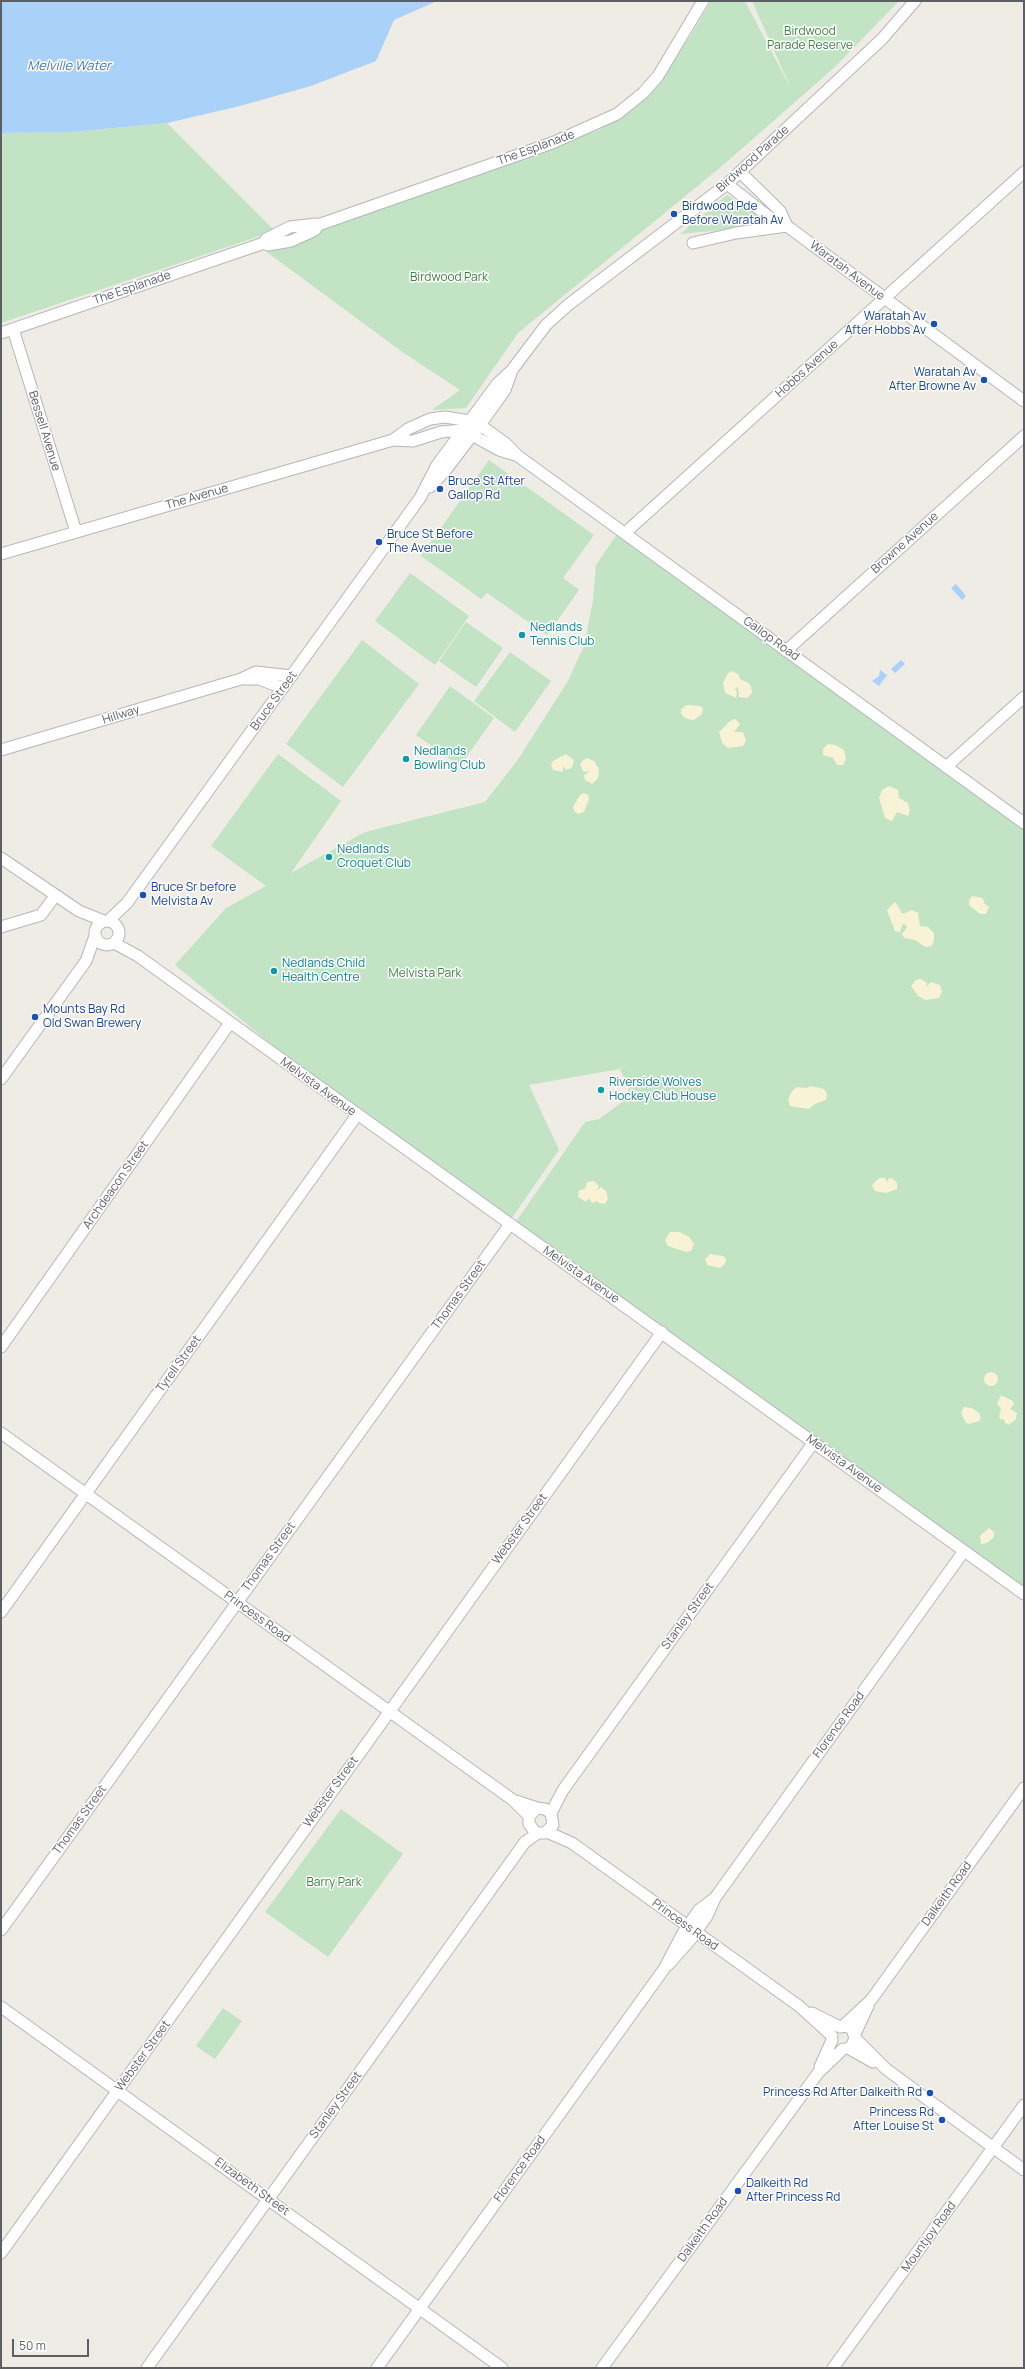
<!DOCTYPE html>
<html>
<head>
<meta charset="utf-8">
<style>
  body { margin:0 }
  #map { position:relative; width:1025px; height:2369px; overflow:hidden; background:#eeece5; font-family:Manrope,sans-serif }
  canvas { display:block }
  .frame { position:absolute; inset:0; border:2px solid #5c5f64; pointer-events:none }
  .scale { position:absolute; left:12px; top:2339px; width:77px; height:18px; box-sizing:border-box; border:2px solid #5c5f64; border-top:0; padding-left:5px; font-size:12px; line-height:14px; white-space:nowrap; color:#5c5f64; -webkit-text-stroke:3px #fff; paint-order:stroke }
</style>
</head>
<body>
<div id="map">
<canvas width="1025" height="2369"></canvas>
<div class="frame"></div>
<div class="scale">50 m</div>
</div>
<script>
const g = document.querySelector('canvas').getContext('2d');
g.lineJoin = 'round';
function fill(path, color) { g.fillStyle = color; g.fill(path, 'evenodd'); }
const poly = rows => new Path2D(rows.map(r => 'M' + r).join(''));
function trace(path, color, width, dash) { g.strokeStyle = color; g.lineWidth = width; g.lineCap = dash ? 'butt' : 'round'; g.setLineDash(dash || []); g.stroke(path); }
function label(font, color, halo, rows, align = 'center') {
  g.font = font + ' Manrope,sans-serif'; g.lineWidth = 3; g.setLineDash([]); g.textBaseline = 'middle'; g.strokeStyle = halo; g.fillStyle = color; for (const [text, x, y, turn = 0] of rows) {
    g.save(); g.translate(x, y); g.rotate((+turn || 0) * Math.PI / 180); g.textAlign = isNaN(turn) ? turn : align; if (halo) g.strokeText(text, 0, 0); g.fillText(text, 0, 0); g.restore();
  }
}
fill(poly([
  [711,1,745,1,792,91,752,1,899,1,835,67,722,166,518,333,466,408,432,410,460,390,401,351,264,250,599,130,647,97,691,35],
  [167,123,275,231,1,323,1,133,72,132],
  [727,195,774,225,680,234],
  [489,460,594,535,563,578,579,590,547,635,487,593,481,599,421,556],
  [619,531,1024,827,1024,1590,515,1223,585,1122,599,1119,624,1101,629,1088,620,1069,630,1062,619,1069,529,1085,559,1150,509,1222,357,1115,175,965,226,908,266,886,211,846,278,754,341,801,291,873,365,832,485,802,517,761,568,681,584,646,593,601,596,565],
  [410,573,469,616,435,665,375,621],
  [466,622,503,648,476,687,439,661],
  [362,640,419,684,343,787,286,744],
  [510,652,551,681,515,732,474,701],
  [450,686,494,718,460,766,416,735],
  [341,1809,403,1854,328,1957,265,1912],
  [223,2008,242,2021,215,2059,196,2046]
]), '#c3e3c5');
fill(poly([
  [732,671,738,674,741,680,747,682,751,686,752,693,747,698,739,697,738,687,735,689,737,693,736,698,725,693,723,683,728,673],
  [687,705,701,706,703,709,702,714,694,720,686,719,681,714,681,709],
  [735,719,740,724,734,732,743,732,746,741,743,746,728,748,722,743,719,732,730,721],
  [828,744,836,745,844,750,846,759,843,765,837,765,833,758,823,755,823,749],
  [566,754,574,760,572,768,566,770,563,766,563,772,553,770,551,765,553,761],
  [587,758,594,761,599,769,598,778,592,784,585,780,584,775,590,771,584,772,580,765,583,760],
  [889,786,898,790,899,798,908,803,910,811,908,816,897,812,892,821,885,818,879,798,882,790],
  [584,793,588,795,589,799,584,812,578,814,574,811,573,807,580,795],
  [972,896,983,898,984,903,989,907,986,914,980,914,969,905,969,900],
  [895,902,903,914,912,910,918,913,920,926,928,927,934,933,934,940,932,946,925,947,915,940,904,938,902,934,907,927,905,924,903,924,900,932,895,931,887,910],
  [921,979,927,983,926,987,931,982,940,985,942,992,939,998,925,1000,918,996,911,986,916,980],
  [811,1086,824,1089,827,1094,826,1100,815,1104,809,1109,790,1106,788,1099,793,1090,797,1087,806,1088],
  [879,1178,885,1178,887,1182,889,1178,893,1179,897,1183,897,1189,886,1193,875,1191,872,1185],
  [594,1181,599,1186,596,1191,601,1187,606,1191,608,1199,605,1204,599,1203,597,1201,592,1203,589,1198,586,1202,578,1197,579,1190,585,1189,587,1182],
  [670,1232,680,1232,689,1237,694,1244,691,1251,686,1252,668,1246,665,1240],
  [710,1254,723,1256,726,1259,725,1264,720,1268,707,1265,705,1259],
  '984 1379a7 7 0 1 1 14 0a7 7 0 1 1-14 0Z',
  [1001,1395,1013,1401,1014,1404,1010,1409,1017,1413,1016,1419,1009,1425,1005,1423,1004,1419,1002,1420,999,1417,1001,1408,997,1404],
  [964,1407,972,1408,979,1413,981,1418,979,1421,969,1424,966,1423,961,1413],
  [989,1528,994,1532,994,1537,987,1543,981,1544,980,1536]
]), '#f8f2d6');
fill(poly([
  [1,1,437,1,394,20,376,61,311,86,240,106,167,123,72,132,1,133],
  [956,584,966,596,962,600,951,588],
  [901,660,905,664,895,673,891,669],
  [880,670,887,675,879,686,872,681,879,676]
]), '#aad1f8');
const minor = poly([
  [740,172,780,211,787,226],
  [727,184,773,220,787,226,1024,401],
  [264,243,268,245,291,241,315,230,318,225,552,143,617,114,643,93,658,76,703,1],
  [693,243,736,233,787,226],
  [13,329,76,532],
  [1,333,264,243,266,239,290,227,316,224],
  [393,440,408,429,430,419,445,417,470,421,480,425,505,443,518,456,1024,823],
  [430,487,445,471,480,425,505,390,511,373],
  [625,533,1024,172],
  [1,554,393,440,413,441,441,432,463,430,499,450,515,455],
  [786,651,1024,436],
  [245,679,259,679,283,688],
  [1,750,241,679,256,672,292,676],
  [946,767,1024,697],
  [1,858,79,911,104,921],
  '95 933a12 12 0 1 1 24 0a12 12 0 1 1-24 0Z',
  [108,921,127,903,420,498,437,465,497,384,512,370,546,325,568,305,727,184,882,39,915,1],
  [1,927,41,915,55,896],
  [114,943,138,956,1024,1594],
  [1,1079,86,961,95,936],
  [1,1347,230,1023],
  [1,1433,513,1800,529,1816],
  [1,1612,357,1115],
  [516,1801,537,1808,545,1809,551,1813,553,1825,545,1833,536,1833,529,1824,529,1816,537,1808],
  [551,1813,563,1790,814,1442],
  [547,1832,572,1843,799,2006,832,2036],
  [1,1930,510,1224],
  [668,1965,691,1939,707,1916,715,1898,964,1551],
  [1,2007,502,2368],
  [812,2013,840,2027,846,2026,852,2029,855,2038,852,2045],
  [843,2026,871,2000,1024,1788],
  [855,2034,868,2006],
  [855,2038,886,2069,1024,2170],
  [848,2048,873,2062],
  [820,2067,832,2040],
  [1,2253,662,1332],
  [147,2368,525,1842,538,1833],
  [377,2368,664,1969,683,1933,699,1910,715,1898],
  [602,2368,818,2073,843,2049],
  [833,2368,1024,2105]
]);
trace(minor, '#b5b6ba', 13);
trace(minor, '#fff', 11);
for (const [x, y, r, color] of [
  [674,214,4,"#1a4fb4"],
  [934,324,4,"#1a4fb4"],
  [984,380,4,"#1a4fb4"],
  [440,489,4,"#1a4fb4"],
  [379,542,4,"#1a4fb4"],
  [522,635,4,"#0f9aa8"],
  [406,759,4,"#0f9aa8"],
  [329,857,4,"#0f9aa8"],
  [143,895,4,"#1a4fb4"],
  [274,971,4,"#0f9aa8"],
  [35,1017,4,"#1a4fb4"],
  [601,1090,4,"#0f9aa8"],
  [930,2093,4,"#1a4fb4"],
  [942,2120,4,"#1a4fb4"],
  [738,2191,4,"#1a4fb4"]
]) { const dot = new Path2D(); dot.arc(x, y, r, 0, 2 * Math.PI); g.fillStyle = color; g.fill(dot); trace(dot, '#fff', 1.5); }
label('12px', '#3c8344', '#fff', [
  ["Birdwood",810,32],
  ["Parade Reserve",810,46],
  ["Birdwood Park",449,278],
  ["Melvista Park",425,974],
  ["Barry Park",334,1883]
]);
label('12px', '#5c5f64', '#fff', [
  ["The Esplanade",536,148,-20],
  ["Birdwood Parade",753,159,-42],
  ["Waratah Avenue",847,271,37],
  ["The Esplanade",132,288,-19],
  ["Hobbs Avenue",807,369,-42],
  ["Bessell Avenue",44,431,73],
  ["The Avenue",197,497,-16],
  ["Browne Avenue",905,543,-42],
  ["Gallop Road",771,639,36],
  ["Bruce Street",274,701,-54],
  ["Hillway",121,715,-17],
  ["Melvista Avenue",318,1087,36],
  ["Archdeacon Street",116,1185,-55],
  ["Melvista Avenue",581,1275,35],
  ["Thomas Street",459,1295,-54],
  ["Tyrell Street",179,1364,-54],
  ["Melvista Avenue",844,1464,36],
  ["Webster Street",520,1529,-54],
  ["Thomas Street",269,1557,-54],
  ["Stanley Street",688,1616,-54],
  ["Princess Road",257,1617,36],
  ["Florence Road",839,1725,-54],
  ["Webster Street",331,1792,-54],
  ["Thomas Street",80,1820,-54],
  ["Dalkeith Road",947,1894,-54],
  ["Princess Road",685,1925,36],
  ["Webster Street",143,2056,-54],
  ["Stanley Street",336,2105,-54],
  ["Florence Road",520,2169,-54],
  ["Elizabeth Street",252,2187,36],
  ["Dalkeith Road",703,2230,-54],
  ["Mountjoy Road",929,2237,-54]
]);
label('12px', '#164399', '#fff', [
  ["Birdwood Pde",682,207],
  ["Before Waratah Av",682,221],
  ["Waratah Av",926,317,"right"],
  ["After Hobbs Av",926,331,"right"],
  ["Waratah Av",976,373,"right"],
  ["After Browne Av",976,387,"right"],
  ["Bruce St After",448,482],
  ["Gallop Rd",448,496],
  ["Bruce St Before",387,535],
  ["The Avenue",387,549],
  ["Bruce Sr before",151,888],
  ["Melvista Av",151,902],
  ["Mounts Bay Rd",43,1010],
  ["Old Swan Brewery",43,1024],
  ["Princess Rd After Dalkeith Rd",922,2093,"right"],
  ["Princess Rd",934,2113,"right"],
  ["After Louise St",934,2127,"right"],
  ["Dalkeith Rd",746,2184],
  ["After Princess Rd",746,2198]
], 'left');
label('12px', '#0d838f', '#fff', [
  ["Nedlands",530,628],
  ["Tennis Club",530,642],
  ["Nedlands",414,752],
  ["Bowling Club",414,766],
  ["Nedlands",337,850],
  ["Croquet Club",337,864],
  ["Nedlands Child",282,964],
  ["Health Centre",282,978],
  ["Riverside Wolves",609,1083],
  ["Hockey Club House",609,1097]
], 'left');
label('italic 13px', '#4b77b2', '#fff', [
  ["Melville Water",69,66]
]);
</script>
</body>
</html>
